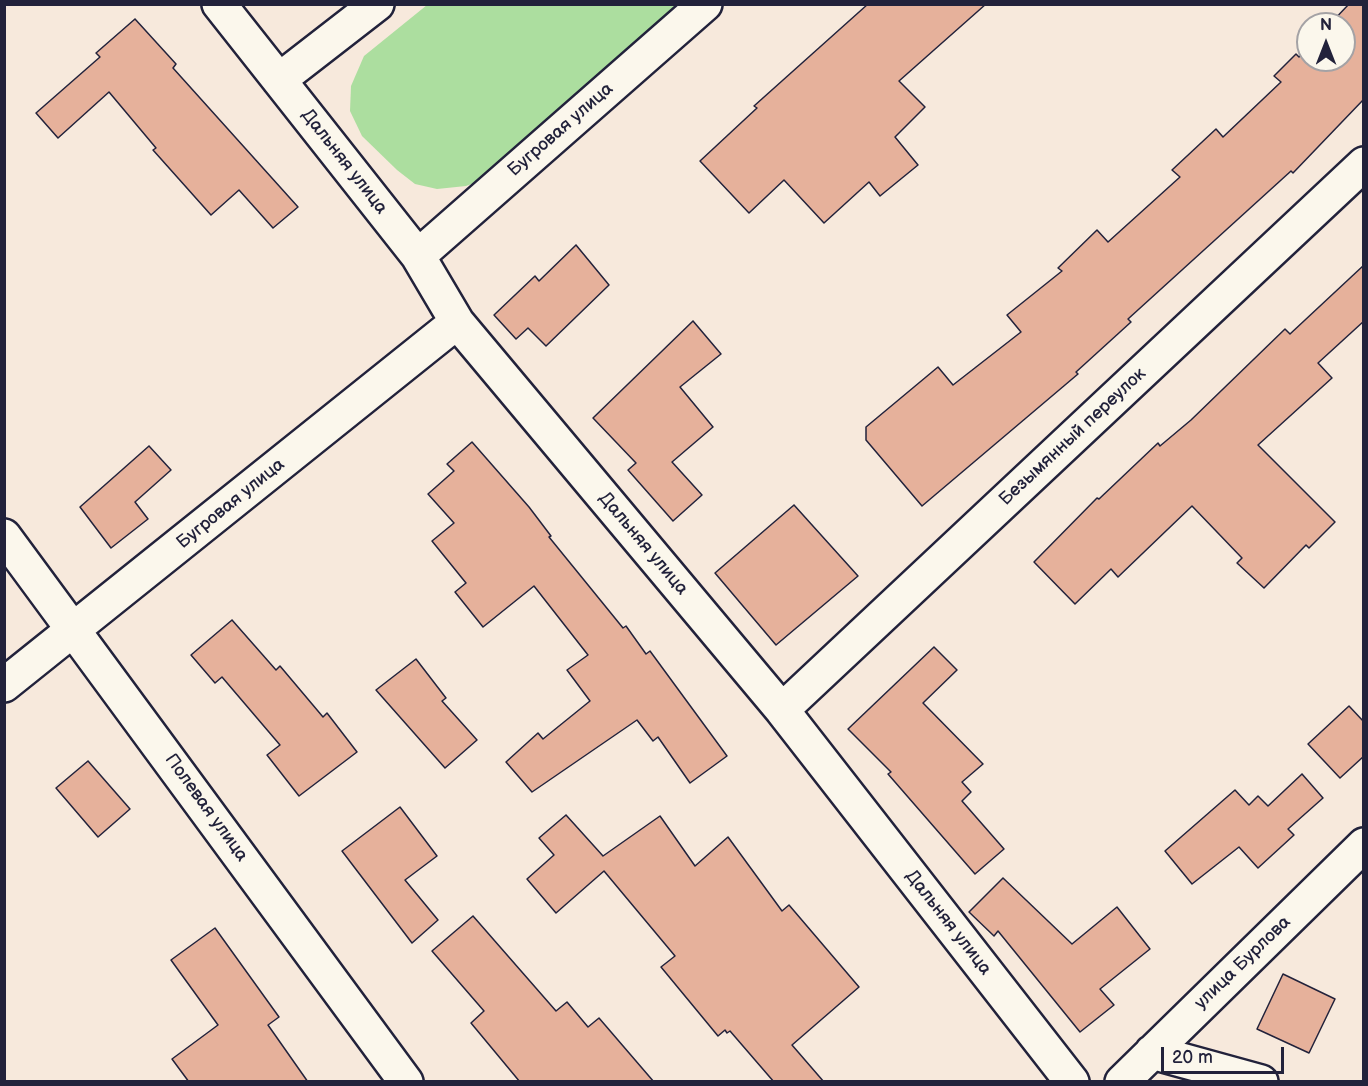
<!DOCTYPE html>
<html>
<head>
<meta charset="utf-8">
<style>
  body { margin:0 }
  #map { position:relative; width:1368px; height:1086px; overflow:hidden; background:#f7e9dc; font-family:"Balsamiq Sans",sans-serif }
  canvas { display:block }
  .frame { position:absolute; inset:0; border:6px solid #22223b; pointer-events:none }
  .north { position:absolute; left:1296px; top:12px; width:60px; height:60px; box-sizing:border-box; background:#fbf7ec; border:2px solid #a4a2a5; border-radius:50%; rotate:0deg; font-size:16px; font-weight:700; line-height:24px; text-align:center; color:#22223b }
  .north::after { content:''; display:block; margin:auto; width:21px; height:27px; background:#22223b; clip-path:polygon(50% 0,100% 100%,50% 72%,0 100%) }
  .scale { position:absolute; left:1161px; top:1047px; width:123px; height:27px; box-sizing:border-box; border:3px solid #22223b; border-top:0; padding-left:8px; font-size:18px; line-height:21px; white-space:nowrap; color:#22223b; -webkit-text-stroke:4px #fbf7ec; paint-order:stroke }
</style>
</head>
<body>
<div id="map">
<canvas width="1368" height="1086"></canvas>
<div class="frame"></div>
<div class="north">N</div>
<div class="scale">20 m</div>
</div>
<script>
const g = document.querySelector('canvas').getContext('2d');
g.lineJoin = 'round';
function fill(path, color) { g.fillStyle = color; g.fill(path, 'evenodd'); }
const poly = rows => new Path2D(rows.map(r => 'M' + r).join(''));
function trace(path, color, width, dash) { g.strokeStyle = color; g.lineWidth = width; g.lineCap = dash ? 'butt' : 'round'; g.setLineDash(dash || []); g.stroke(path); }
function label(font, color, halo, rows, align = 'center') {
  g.font = font + ' "Balsamiq Sans",sans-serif'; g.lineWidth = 4.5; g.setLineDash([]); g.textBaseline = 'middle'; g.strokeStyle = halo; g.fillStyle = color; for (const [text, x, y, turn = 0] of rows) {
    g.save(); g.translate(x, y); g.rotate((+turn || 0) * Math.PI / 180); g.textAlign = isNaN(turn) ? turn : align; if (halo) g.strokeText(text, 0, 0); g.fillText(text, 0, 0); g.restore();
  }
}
fill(poly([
  [427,5,694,5,491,177,466,186,437,189,415,184,397,170,362,136,350,111,351,86,364,56]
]), '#acde9f');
const building = poly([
  [868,4,986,4,899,81,925,107,895,137,918,165,880,196,869,182,824,223,784,180,749,213,700,161,757,108,754,106,868,4],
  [1349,4,1364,4,1364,99,1293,173,1291,171,1128,319,1131,322,1076,372,1078,374,922,506,866,440,866,427,938,367,953,385,1021,332,1007,315,1062,271,1058,268,1097,230,1108,242,1180,177,1172,170,1216,129,1223,137,1281,82,1274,76,1296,54,1299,57,1308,48,1308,60,1344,60,1344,24,1330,24,1349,4],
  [135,19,176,64,173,68,298,207,273,228,239,190,211,215,153,150,156,148,109,92,58,138,36,113,100,57,96,53,135,19],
  [576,245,609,285,546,346,528,328,516,339,494,315,535,276,539,281,576,245],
  [1364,265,1364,321,1318,363,1332,378,1258,445,1335,522,1309,548,1306,545,1264,588,1237,563,1242,558,1192,506,1118,577,1111,569,1075,604,1034,562,1097,498,1099,499,1158,443,1160,446,1191,420,1285,329,1290,334,1364,265],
  [693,321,721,354,680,387,713,427,672,462,702,495,673,521,628,470,636,463,593,418,693,321],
  [472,442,529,507,551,536,549,537,623,628,626,626,646,654,650,651,727,756,690,783,658,737,653,741,637,720,532,792,506,762,538,733,543,739,590,701,567,670,588,655,534,586,483,627,455,592,466,583,432,541,454,523,428,494,454,471,447,464,472,442],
  [149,446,171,470,135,502,148,519,111,548,80,507,149,446],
  [794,505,858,576,776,645,715,573,794,505],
  [232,620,276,670,280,666,323,717,327,713,357,752,299,796,267,755,280,745,222,677,215,683,191,655,232,620],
  [934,647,957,670,923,703,983,764,962,782,971,792,962,801,1004,849,975,874,888,774,891,772,848,729,934,647],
  [416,659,446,698,442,701,477,740,445,768,376,690,416,659],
  [1349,706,1364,722,1364,756,1340,778,1308,744,1349,706],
  [88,761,130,809,98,837,56,788,88,761],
  [1302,774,1323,798,1288,829,1294,835,1258,868,1239,847,1192,884,1165,851,1235,790,1249,805,1258,796,1268,806,1302,774],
  [400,807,437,856,405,880,438,920,412,943,342,851,400,807],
  [566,815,603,856,660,816,695,866,728,837,782,911,789,905,859,987,792,1045,824,1082,774,1082,730,1031,727,1033,725,1030,718,1036,661,967,675,956,604,871,556,913,527,879,554,855,539,838,566,815],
  [1003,878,1072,944,1117,907,1150,949,1100,989,1114,1005,1080,1032,998,931,994,936,969,912,1003,878],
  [473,916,556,1011,567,1002,588,1027,599,1018,654,1082,520,1082,471,1023,484,1011,432,951,473,916],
  [215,928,279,1017,268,1025,308,1082,189,1082,172,1059,218,1025,171,960,215,928],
  [1283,974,1335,999,1309,1053,1257,1029,1283,974]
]);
fill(building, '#e6b19b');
trace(building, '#22223b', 1.5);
const minor = poly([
  [219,4,418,256,457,322,782,710,1072,1082],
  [279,80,377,4],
  [418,256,705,4],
  [4,536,406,1082],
  [4,685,457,322],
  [782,710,1364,164],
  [1152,1052,1261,1082],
  [1122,1082,1364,845]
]);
trace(minor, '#22223b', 38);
trace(minor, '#fbf7ec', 33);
label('18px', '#22223b', '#fbf7ec', [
  ["Бугровая улица",561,130,-41],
  ["Дальняя улица",344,162,52],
  ["Безымянный переулок",1073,437,-43],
  ["Бугровая улица",231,504,-39],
  ["Дальняя улица",643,544,50],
  ["Полевая улица",206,808,54],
  ["Дальняя улица",948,923,52],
  ["улица Бурлова",1243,963,-44]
]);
</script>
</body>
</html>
